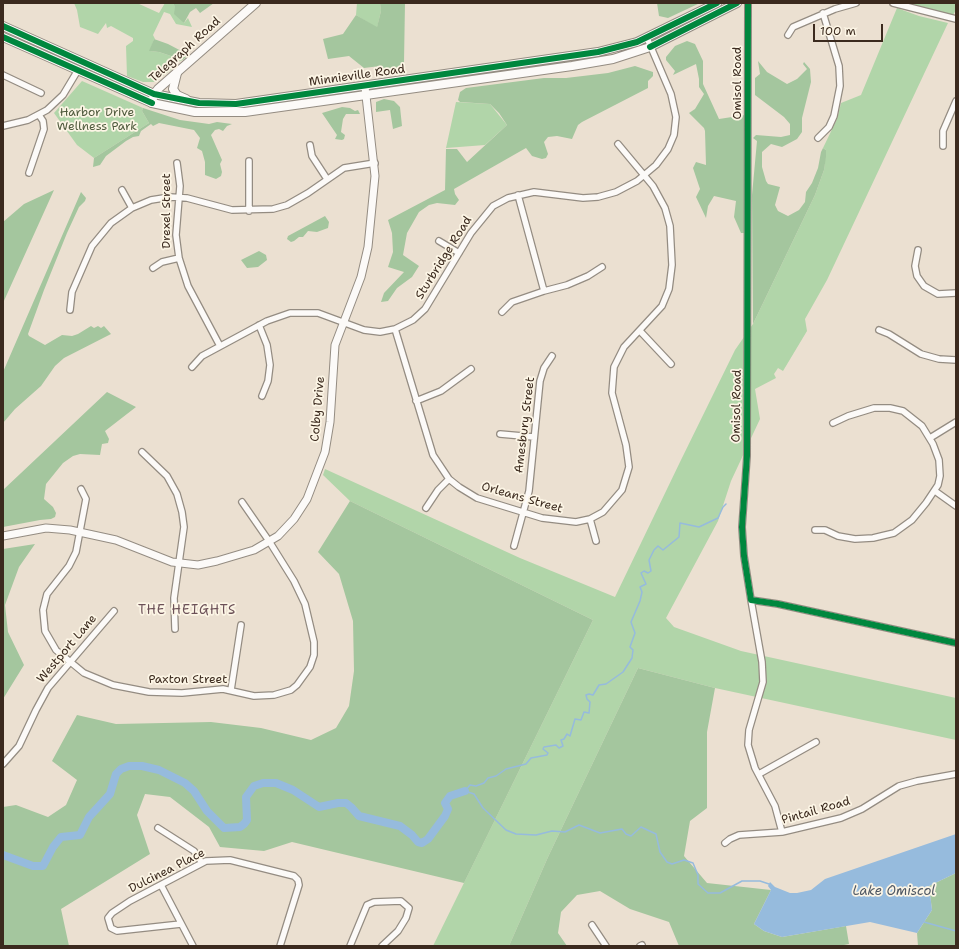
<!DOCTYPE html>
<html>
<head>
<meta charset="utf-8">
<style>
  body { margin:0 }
  #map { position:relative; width:959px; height:949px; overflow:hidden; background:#ebe0d1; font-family:"Shantell Sans",sans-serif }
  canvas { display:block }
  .frame { position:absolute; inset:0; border:4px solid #3b2a1e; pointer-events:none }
  .scale { position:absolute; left:813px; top:24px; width:70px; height:18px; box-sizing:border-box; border:2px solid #3b2a1e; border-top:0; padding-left:5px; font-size:12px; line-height:14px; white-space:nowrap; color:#3b2a1e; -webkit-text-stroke:3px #fcf5e5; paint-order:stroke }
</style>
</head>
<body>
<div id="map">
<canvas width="959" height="949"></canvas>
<div class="frame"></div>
<div class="scale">100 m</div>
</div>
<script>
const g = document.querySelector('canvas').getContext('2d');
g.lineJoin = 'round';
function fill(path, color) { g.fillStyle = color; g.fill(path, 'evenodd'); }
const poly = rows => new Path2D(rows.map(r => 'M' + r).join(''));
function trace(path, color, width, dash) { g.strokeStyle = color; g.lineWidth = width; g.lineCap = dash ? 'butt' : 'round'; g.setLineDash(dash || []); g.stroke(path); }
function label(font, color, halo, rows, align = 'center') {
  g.font = font + ' "Shantell Sans",sans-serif'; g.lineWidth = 3.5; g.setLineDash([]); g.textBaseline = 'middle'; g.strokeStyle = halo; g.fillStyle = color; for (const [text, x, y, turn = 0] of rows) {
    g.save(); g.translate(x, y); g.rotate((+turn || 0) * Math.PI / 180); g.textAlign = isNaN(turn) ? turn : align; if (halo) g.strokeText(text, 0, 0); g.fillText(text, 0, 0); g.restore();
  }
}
fill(poly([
  [74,3,137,3,159,13,165,3,173,3,184,23,188,18,192,27,176,24,170,14,164,12,153,35,155,39,154,39,150,51,159,52,183,60,177,62,169,59,167,63,172,66,171,70,154,82,143,82,127,76,126,46,133,41,133,38,111,26,107,28,106,23,98,34,80,27,77,10],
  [357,3,380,3,381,11,377,28,356,15],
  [908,3,956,3,956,10,953,15,930,10],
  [897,8,919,16,948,23,827,280,805,319,807,331,783,371,778,368,774,374,776,378,755,389,760,419,731,481,718,521,666,618,674,627,741,651,956,698,956,740,715,688,638,668,548,857,509,946,433,946,593,620,350,501,323,475,325,469,520,558,615,597,680,462,735,350,753,324,815,195,824,170,826,150,823,148,837,119,841,103,861,95],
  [82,81,143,108,142,111,149,123,94,158,77,145,54,113],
  [456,102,490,104,507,125,485,145,446,148]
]), '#b1d5a9');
fill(poly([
  [173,3,214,3,200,13,196,8,190,12,184,23,174,14,175,7],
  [380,3,405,3,404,62,400,67,384,70,380,66,364,68,349,56,328,59,323,39,343,34,356,15,377,27,381,11],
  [657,3,700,3,668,18,659,16],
  [154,39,168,44,187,54,186,57,183,60,159,52,149,51],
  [687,41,695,44,703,61,703,84,719,119,745,115,745,233,741,233,734,217,736,201,714,196,708,206,706,218,696,197,700,189,693,168,696,162,706,165,705,131,704,128,689,113,695,109,704,94,699,87,699,79,696,64,673,75,675,71,666,60,666,57,675,46],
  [758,61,767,72,787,84,797,79,807,69,803,64,804,62,810,69,811,82,802,118,802,132,797,139,782,147,771,144,762,152,762,167,766,181,768,184,780,187,775,205,778,211,788,216,799,210,805,202,806,192,812,183,818,168,821,152,823,148,826,150,826,157,824,170,815,195,753,324,752,195,757,141,753,138,756,135,781,137,790,135,790,124,784,117,755,95,755,78,760,74],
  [635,66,653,72,653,76,648,81,648,88,582,122,578,125,572,139,557,136,548,137,544,142,548,154,546,158,542,159,532,156,526,148,454,189,455,194,459,200,455,205,437,203,429,205,419,212,407,233,403,255,419,266,412,277,397,288,388,301,381,302,384,293,404,272,388,267,393,252,392,233,388,220,445,190,446,149,457,149,467,162,507,125,499,113,490,104,460,102,458,100,460,92,466,88,544,78,566,78,608,73],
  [384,99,394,101,400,107,402,126,393,129,390,110,376,112,376,102],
  [342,107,350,108,355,111,358,110,360,114,346,114,343,119,341,132,345,135,344,139,342,140,335,139,337,135,322,113],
  [143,108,180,120,209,124,217,122,232,124,227,126,223,131,219,129,215,130,211,135,222,160,220,164,222,172,221,176,216,179,205,175,205,162,202,151,197,148,200,138,194,130,159,123,153,126,151,124,141,131,139,136,133,137,126,141,106,156,100,165,93,167,94,158,149,123,142,111],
  [54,190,3,303,3,222,24,204],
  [81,192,86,198,85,201,79,207,67,233,44,290,28,334,29,336,45,345,62,335,72,336,78,334,91,326,94,328,98,326,101,328,104,326,111,334,64,358,55,366,41,386,15,409,3,423,3,372],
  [325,216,329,222,328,228,317,232,308,231,303,237,299,237,294,241,291,242,287,239,288,236],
  [259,251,266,255,267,260,258,267,247,268,241,260],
  [107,392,136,407,105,431,109,439,108,443,102,444,100,455,80,454,73,456,63,463,46,484,44,499,53,507,56,513,55,517,51,519,40,520,3,527,3,490],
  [350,501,593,620,464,883,292,842,264,851,220,847,209,827,170,797,145,794,137,815,150,854,61,909,69,946,3,946,3,807,16,805,48,817,66,805,77,780,52,761,77,715,116,724,211,722,261,728,311,740,336,728,349,706,354,671,353,621,339,574,318,552],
  [35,544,19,567,5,605,8,632,24,665,3,699,3,549],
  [638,668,715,688,707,732,707,808,690,821,684,856,707,883,771,890,754,924,764,931,782,937,846,926,849,944,839,946,679,946,669,922,630,909,600,891,577,895,561,912,558,933,567,946,509,946,548,857],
  [956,873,956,946,918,946,917,933,932,910,929,886]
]), '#a4c69e');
fill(poly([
  [956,834,956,873,929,886,932,910,917,933,870,922,782,937,764,931,754,924,771,890,768,886,770,882,775,887,790,893,797,893,811,890,825,879]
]), '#96bbdd');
trace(poly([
  [465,791,470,785,476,786,484,783,488,778,496,776,506,769,526,764,531,758,547,755,548,753,543,749,544,747,556,745,559,748,563,746,561,740,564,739,567,734,570,736,575,719,581,720,584,712,589,713,590,702,587,699,586,695,589,694,593,695,599,685,606,684,623,672,632,658,633,650,630,647,635,633,631,622,640,601,642,592,640,587,646,584,641,573,644,571,648,573,651,571,649,560,654,550,658,546,663,550,679,537,680,523,699,527,718,518,723,507,726,504],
  [465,791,474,794,483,808,506,830,516,834,536,835,552,831,565,832,579,825,600,833,622,829,626,834,631,836,641,827,656,834,660,852,667,862,672,864,684,860,693,863,698,875,698,884,708,893,720,893,742,881,760,881,769,884],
  [924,922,956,931]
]), '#96bbdd', 1.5);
trace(poly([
  [3,855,33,866,43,866,53,847,61,837,80,835,89,817,110,794,116,774,121,769,129,766,142,766,159,770,185,783,194,791,207,811,224,828,240,827,244,824,247,820,246,797,254,786,263,783,276,783,293,790,319,807,338,803,346,803,351,807,359,816,400,826,412,835,418,842,422,843,428,839,445,816,448,809,445,803,450,796,465,791]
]), '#96bbdd', 8);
const minor = poly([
  [748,3,747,456,742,527,744,556,751,600,778,604,956,643],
  [893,3,956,19],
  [788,35,793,27,835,9,856,3],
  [3,75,41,93],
  [3,126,28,120,47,110,63,95,78,70],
  [818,138,829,127,834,116,840,86,839,66,823,13],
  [310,145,312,156,327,179],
  [943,146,943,131,956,101],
  [177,163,180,186,176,235,179,258,188,286,220,346],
  [29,173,44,129,43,121,39,115],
  [122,190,132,208],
  [518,195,544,291],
  [249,211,249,161],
  [439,241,459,253],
  [918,250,915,266,917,276,924,286,938,294,956,293],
  [153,268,162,262,179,258],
  [70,310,72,292,92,246,111,223,132,208,151,200,170,197,187,198,232,210,273,209,287,205,308,193,344,168,375,163],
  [502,312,512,302,544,291,567,285,588,276,602,267],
  [259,325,267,345,270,365,268,381,262,396],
  [395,329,433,455,449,479,459,487,477,498,542,518,576,522,590,519,603,512,622,490,629,467,626,445,612,393,614,367,624,347,662,306,669,289,672,265,670,226,665,208,653,186,618,144],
  [879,330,889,334,921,354,939,359,956,360],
  [640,331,671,364],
  [192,367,202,356,267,321,290,313,318,313,364,330,380,332,395,329,413,320,425,309,471,233,493,206,508,198,534,192,583,198,598,197,616,192,637,181,656,165,668,149,674,135,676,117,671,94,647,38],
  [416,401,441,391,471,369],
  [500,434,534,437],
  [930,438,956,422],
  [142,452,167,476,177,494,182,512,184,527,174,598,175,629],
  [81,489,86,499,76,552,69,566,47,594,43,610,45,631,56,650,84,673,113,685,149,692,182,693,223,689,254,696,274,695,291,690,297,685,310,667,314,655,314,642,305,604,294,581,269,541,242,502],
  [935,491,956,506],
  [426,508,438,490,449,479],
  [590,519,596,541],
  [815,530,825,530,838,536,855,539,873,538,894,533,912,520,926,503,938,485,940,476,939,460,933,444,922,426,903,411,890,408,874,408,848,416,833,423],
  [514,546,529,491,540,381,544,368,552,356],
  [751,600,762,662,763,682,749,730,748,745,755,768,775,806,782,832],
  [231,690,241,625],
  [3,764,19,746,36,710,48,688,114,611],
  [759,774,816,742],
  [158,828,194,851,202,863],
  [725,843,730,839,739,835,782,832,841,818,862,809,899,786,917,781,956,774],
  [161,885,193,946],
  [181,924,117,931,111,928,108,918,112,913,130,901,206,861,230,860,294,876,298,880,299,885,280,946],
  [592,925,606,946],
  [350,946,367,905,374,902,401,901,409,908,406,918,398,931,382,946],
  [640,946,642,945]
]);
const tertiary = poly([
  [3,536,46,528,70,530,116,540,172,562,198,565,217,561,254,550,278,536,294,519,307,499,325,452,330,422,335,345,361,277,368,247,375,176,365,87]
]);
const secondary = poly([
  [152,103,154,94,158,89,256,3]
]);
const primary = poly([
  [3,26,154,94,199,103,236,104,598,52,637,42,717,3],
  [3,37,152,103,195,112,245,112,572,66,613,59,650,47,737,3],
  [177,73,173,89,177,95,186,99]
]);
trace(minor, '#948c82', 8);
trace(tertiary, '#948c82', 9);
trace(secondary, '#948c82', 10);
trace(primary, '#948c82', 10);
trace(minor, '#fcfaf8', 5.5);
trace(tertiary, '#fcfaf8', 7);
trace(secondary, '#fcfaf8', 8);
trace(primary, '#fcfaf8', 8);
trace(poly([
  [748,3,747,456,742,527,744,556,751,600,778,604,956,643],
  [3,26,154,94,199,103,236,104,598,52,637,42,717,3],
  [3,37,152,103],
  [650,47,737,3]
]), '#00873e', 6);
label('12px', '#3b2a1e', '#fcf5e5', [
  ["Telegraph Road",185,50,-42],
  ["Minnieville Road",357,76,-8],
  ["Omisol Road",738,83,-90],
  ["Drexel Street",167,211,-90],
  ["Sturbridge Road",444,258,-58],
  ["Omisol Road",737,406,-89],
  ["Colby Drive",318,409,-85],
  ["Amesbury Street",525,425,-83],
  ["Orleans Street",522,498,16],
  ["Westport Lane",67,649,-50],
  ["Paxton Street",188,680],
  ["Pintail Road",816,811,-16],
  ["Dulcinea Place",167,871,-27]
]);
label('12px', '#505b3e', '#fcf5e5', [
  ["Harbor Drive",97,113],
  ["Wellness Park",97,127]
]);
g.letterSpacing = '1px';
label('13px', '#6b5057', '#fcf5e5', [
  ["THE HEIGHTS",187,611]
]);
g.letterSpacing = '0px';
label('italic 13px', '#4e5763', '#fcf5e5', [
  ["Lake Omiscol",894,892]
]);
</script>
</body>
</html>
